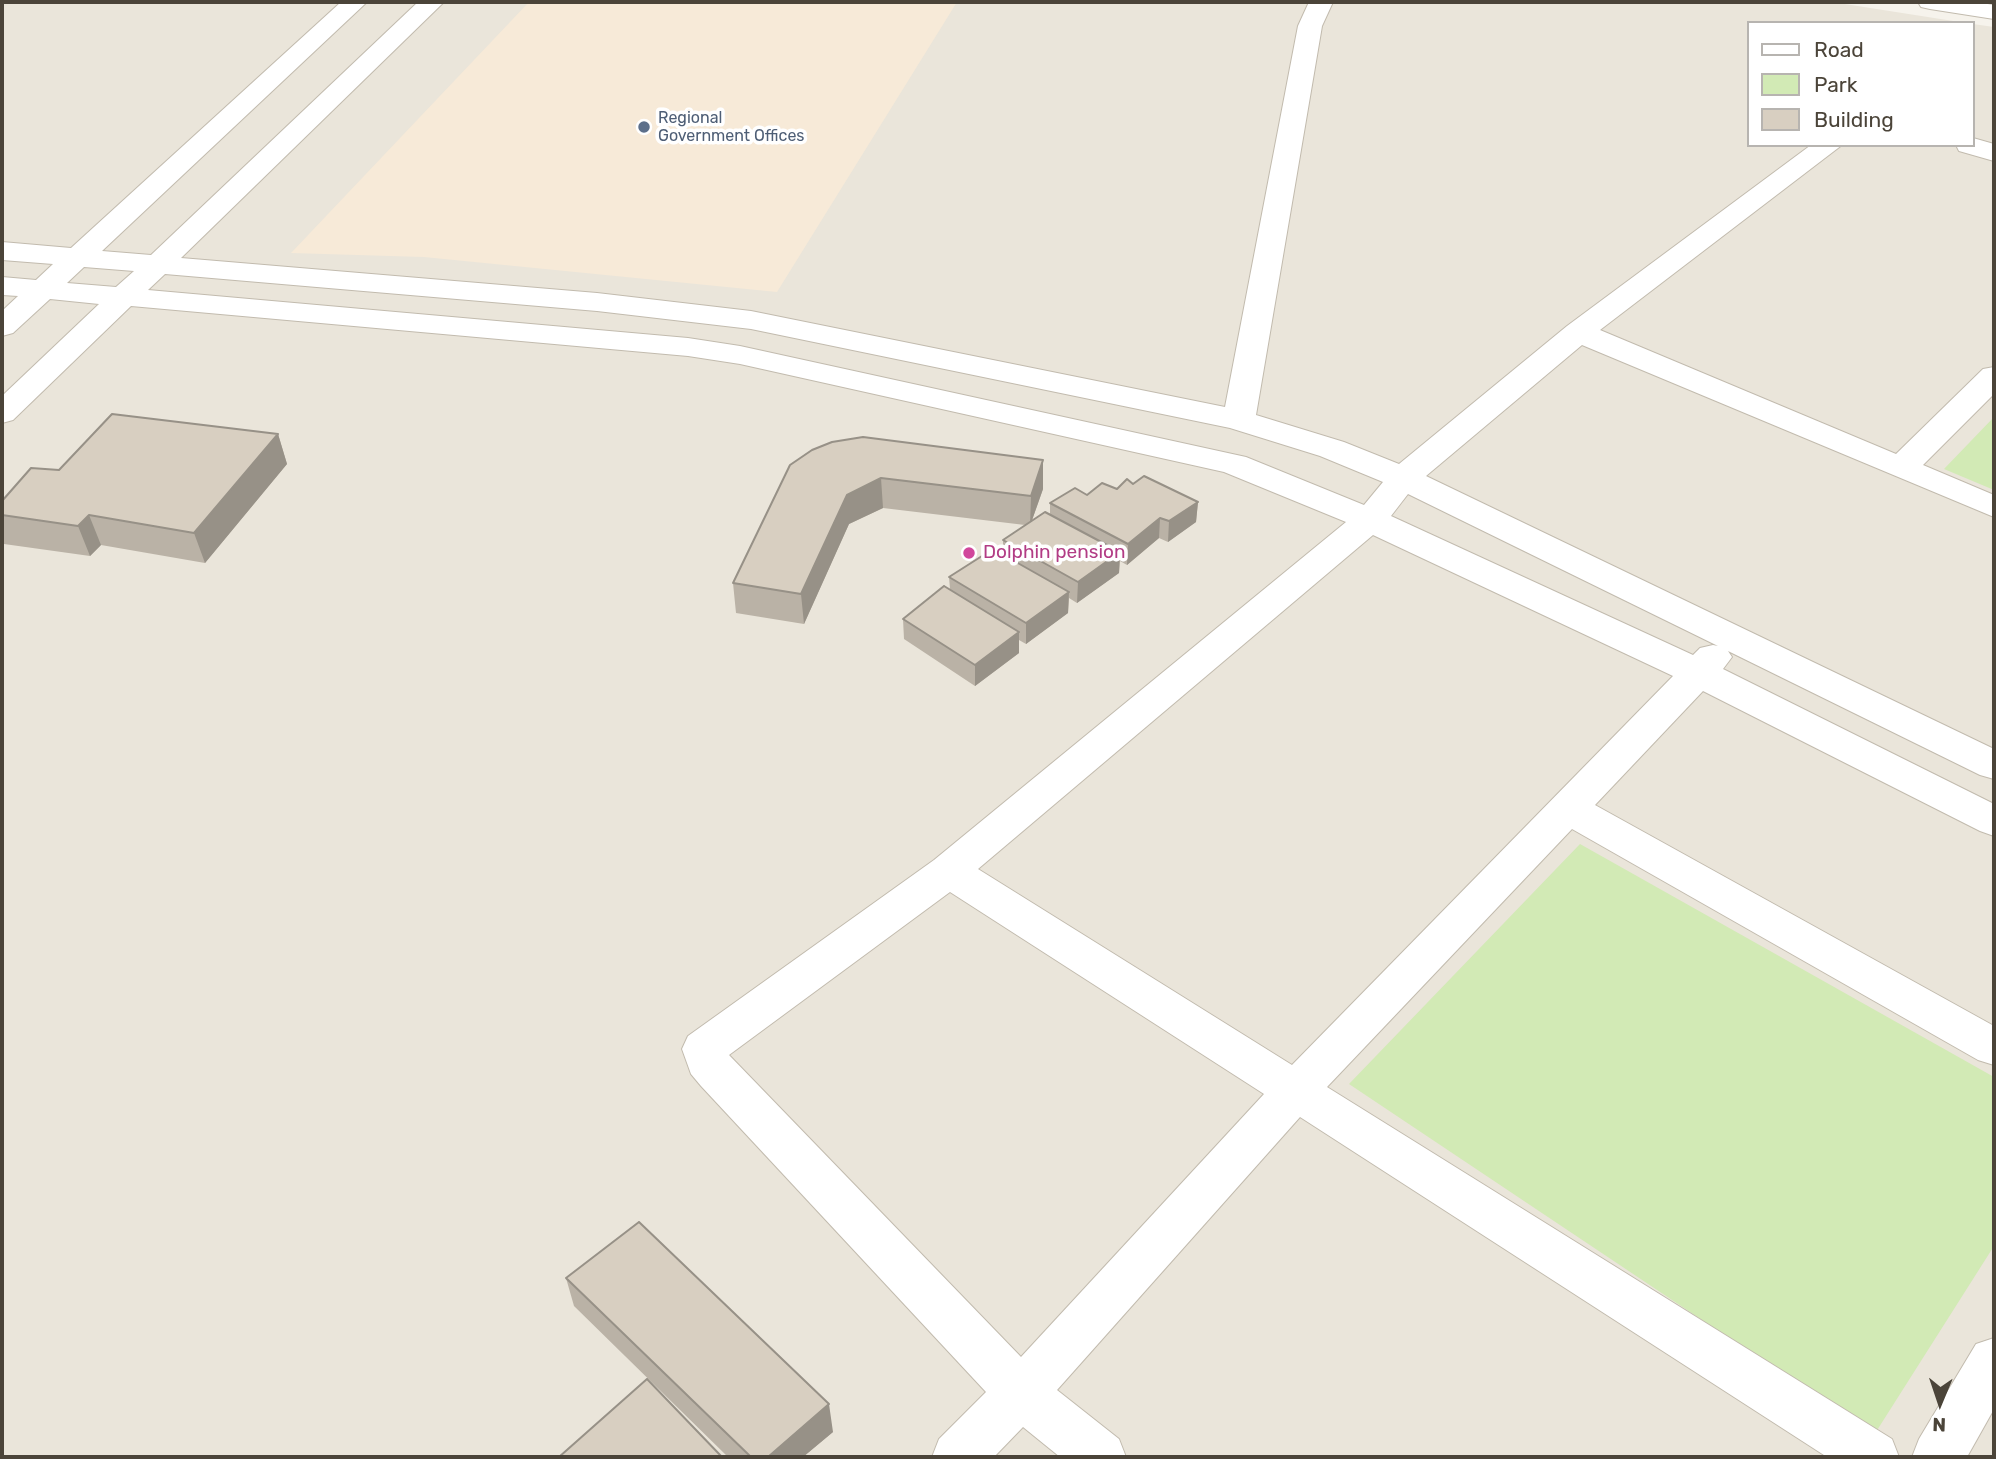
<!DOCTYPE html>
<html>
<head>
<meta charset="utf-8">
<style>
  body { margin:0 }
  #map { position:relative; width:1996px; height:1459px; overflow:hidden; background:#f6f3ec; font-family:Rubik,sans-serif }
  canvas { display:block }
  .frame { position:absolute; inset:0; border:4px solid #4b4439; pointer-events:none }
  .legend { position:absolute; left:1747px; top:21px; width:228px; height:126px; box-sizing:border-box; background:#fff; border:2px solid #b7b4b0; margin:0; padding:9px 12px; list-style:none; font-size:21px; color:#4b4439 }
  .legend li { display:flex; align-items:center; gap:14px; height:35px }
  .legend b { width:35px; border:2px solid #b7b4b0 }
  .north { position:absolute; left:1905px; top:1368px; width:70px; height:70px; -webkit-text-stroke:5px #fff; paint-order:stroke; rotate:182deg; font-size:19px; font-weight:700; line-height:28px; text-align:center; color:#4b4439 }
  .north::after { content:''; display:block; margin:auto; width:24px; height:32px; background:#4b4439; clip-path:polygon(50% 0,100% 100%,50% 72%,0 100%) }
</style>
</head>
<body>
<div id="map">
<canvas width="1996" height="1459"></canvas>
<div class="frame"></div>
<ul class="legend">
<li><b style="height:9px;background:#fff"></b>Road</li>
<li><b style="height:19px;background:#d2eab5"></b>Park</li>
<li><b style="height:19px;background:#d8cfc1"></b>Building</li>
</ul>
<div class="north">N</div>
</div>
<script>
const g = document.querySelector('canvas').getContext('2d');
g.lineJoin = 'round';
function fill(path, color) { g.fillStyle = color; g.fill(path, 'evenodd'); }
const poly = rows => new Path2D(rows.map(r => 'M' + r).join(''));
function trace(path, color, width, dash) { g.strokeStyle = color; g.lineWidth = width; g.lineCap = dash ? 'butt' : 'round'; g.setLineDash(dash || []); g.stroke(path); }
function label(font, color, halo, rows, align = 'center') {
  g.font = font + ' Rubik,sans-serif'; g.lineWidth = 7; g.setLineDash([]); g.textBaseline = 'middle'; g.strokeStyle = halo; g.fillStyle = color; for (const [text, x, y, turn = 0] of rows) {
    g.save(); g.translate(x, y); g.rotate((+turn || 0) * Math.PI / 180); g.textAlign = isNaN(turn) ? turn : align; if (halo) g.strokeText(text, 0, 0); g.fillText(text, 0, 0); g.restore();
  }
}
fill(poly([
  [2,2,1832,2,1966,23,1749,23,1749,145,1973,145,1973,24,1994,27,1994,1457,2,1457]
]), '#eae5da');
fill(poly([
  [529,2,957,2,777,292,424,257,291,253]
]), '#f7ead8');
fill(poly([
  [1994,417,1994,490,1944,469],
  [1580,844,1994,1077,1994,1246,1874,1435,1349,1084]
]), '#d2eab5');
const minor = poly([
  [341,2,367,2,102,251,151,255,418,2,444,2,181,258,597,293,751,311,1225,407,1298,26,1309,2,1333,2,1322,26,1256,415,1344,442,1399,464,1567,326,1811,145,1842,145,1600,330,1896,454,1983,369,1994,367,1994,394,1923,465,1994,495,1994,517,1582,345,1426,476,1994,749,1994,779,1980,775,1728,651,1732,657,1723,669,1994,804,1994,836,1980,831,1703,691,1595,805,1994,1026,1994,1065,1978,1060,1572,829,1327,1087,1892,1439,1899,1457,1827,1457,1300,1117,1057,1390,1119,1439,1126,1457,1060,1457,1023,1427,994,1457,932,1457,939,1439,986,1392,701,1086,691,1074,682,1049,688,1036,934,860,1346,522,1224,472,740,364,688,356,131,306,13,420,2,423,2,396,99,304,50,299,13,333,2,336,2,311,18,296,2,295,2,277,36,280,53,264,2,260,2,242,71,248,341,2],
  [84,267,134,271,116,287,67,283,84,267],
  [165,274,597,311,751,329,1230,428,1320,456,1383,482,1364,505,1246,457,740,346,688,338,148,290,165,274],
  [1408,494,1718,646,1713,645,1700,648,1693,655,1391,516,1408,494],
  [1373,535,1673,676,1292,1065,978,869,1373,535],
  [950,892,1264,1094,1021,1357,729,1055,950,892],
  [1918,2,1975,2,1994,5,1994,19,1930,9,1921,7,1918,2],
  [1973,138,1994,144,1994,161,1959,151,1956,145,1973,145,1973,138],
  [1994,1338,1994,1409,1967,1457,1912,1457,1919,1439,1976,1344,1994,1338]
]);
trace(minor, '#c2bbae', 2);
fill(minor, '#fff');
fill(poly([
  [278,434,287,464,205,563,101,545,90,556,4,544,2,540,2,501,59,470],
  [1043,460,1043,489,1032,520,1050,514,1050,503,1117,489,1133,484,1198,502,1196,522,1168,542,1159,538,1127,565,1120,561,1119,573,1077,603,1069,598,1068,613,1026,644,1019,640,1019,653,975,686,904,639,903,619,950,589,949,577,1003,554,1003,540,1025,525,883,508,849,524,804,624,736,613,733,583,790,465],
  [566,1278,833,1432,803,1457,728,1457,574,1306]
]), '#bab2a6');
fill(poly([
  [278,434,287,464,205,563,194,533],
  [1043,460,1043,489,1030,526,1031,496],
  [881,478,883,508,849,524,804,624,801,594,847,495],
  [1198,502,1196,522,1168,542,1169,521],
  [89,515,101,545,90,556,78,526],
  [1160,518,1159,538,1127,565,1128,544],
  [1120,552,1119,573,1077,603,1078,582],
  [1069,592,1068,613,1026,644,1026,623],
  [1019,632,1019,653,975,686,975,665],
  [829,1404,833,1432,803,1457,768,1457]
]), '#979187');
const building = poly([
  [112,414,278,434,194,533,89,515,78,526,2,515,2,501,31,468,59,470,112,414],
  [863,437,1043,460,1031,496,881,478,847,495,801,594,733,583,790,465,812,450,832,442,863,437],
  [1144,476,1198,502,1169,521,1160,518,1128,544,1050,503,1075,488,1087,495,1102,483,1117,489,1127,479,1133,484,1144,476],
  [1045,512,1120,552,1078,582,1003,540,1045,512],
  [993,549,1069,592,1026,623,949,577,993,549],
  [944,586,1019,632,975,665,903,619,944,586],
  [639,1222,829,1404,768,1457,751,1457,566,1278,639,1222],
  [647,1379,722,1457,559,1457,647,1379]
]);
fill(building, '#d8cfc1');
trace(building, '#979187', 2);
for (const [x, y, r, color] of [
  [644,127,7,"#5c6f8a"],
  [969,553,7,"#d1479c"]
]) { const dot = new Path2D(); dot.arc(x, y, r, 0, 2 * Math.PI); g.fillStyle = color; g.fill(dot); trace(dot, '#fff', 2.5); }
label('16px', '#4e5e75', '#fff', [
  ["Regional",658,118],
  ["Government Offices",658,136]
], 'left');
label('19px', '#b23c85', '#fff', [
  ["Dolphin pension",983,553]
], 'left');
</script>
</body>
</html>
